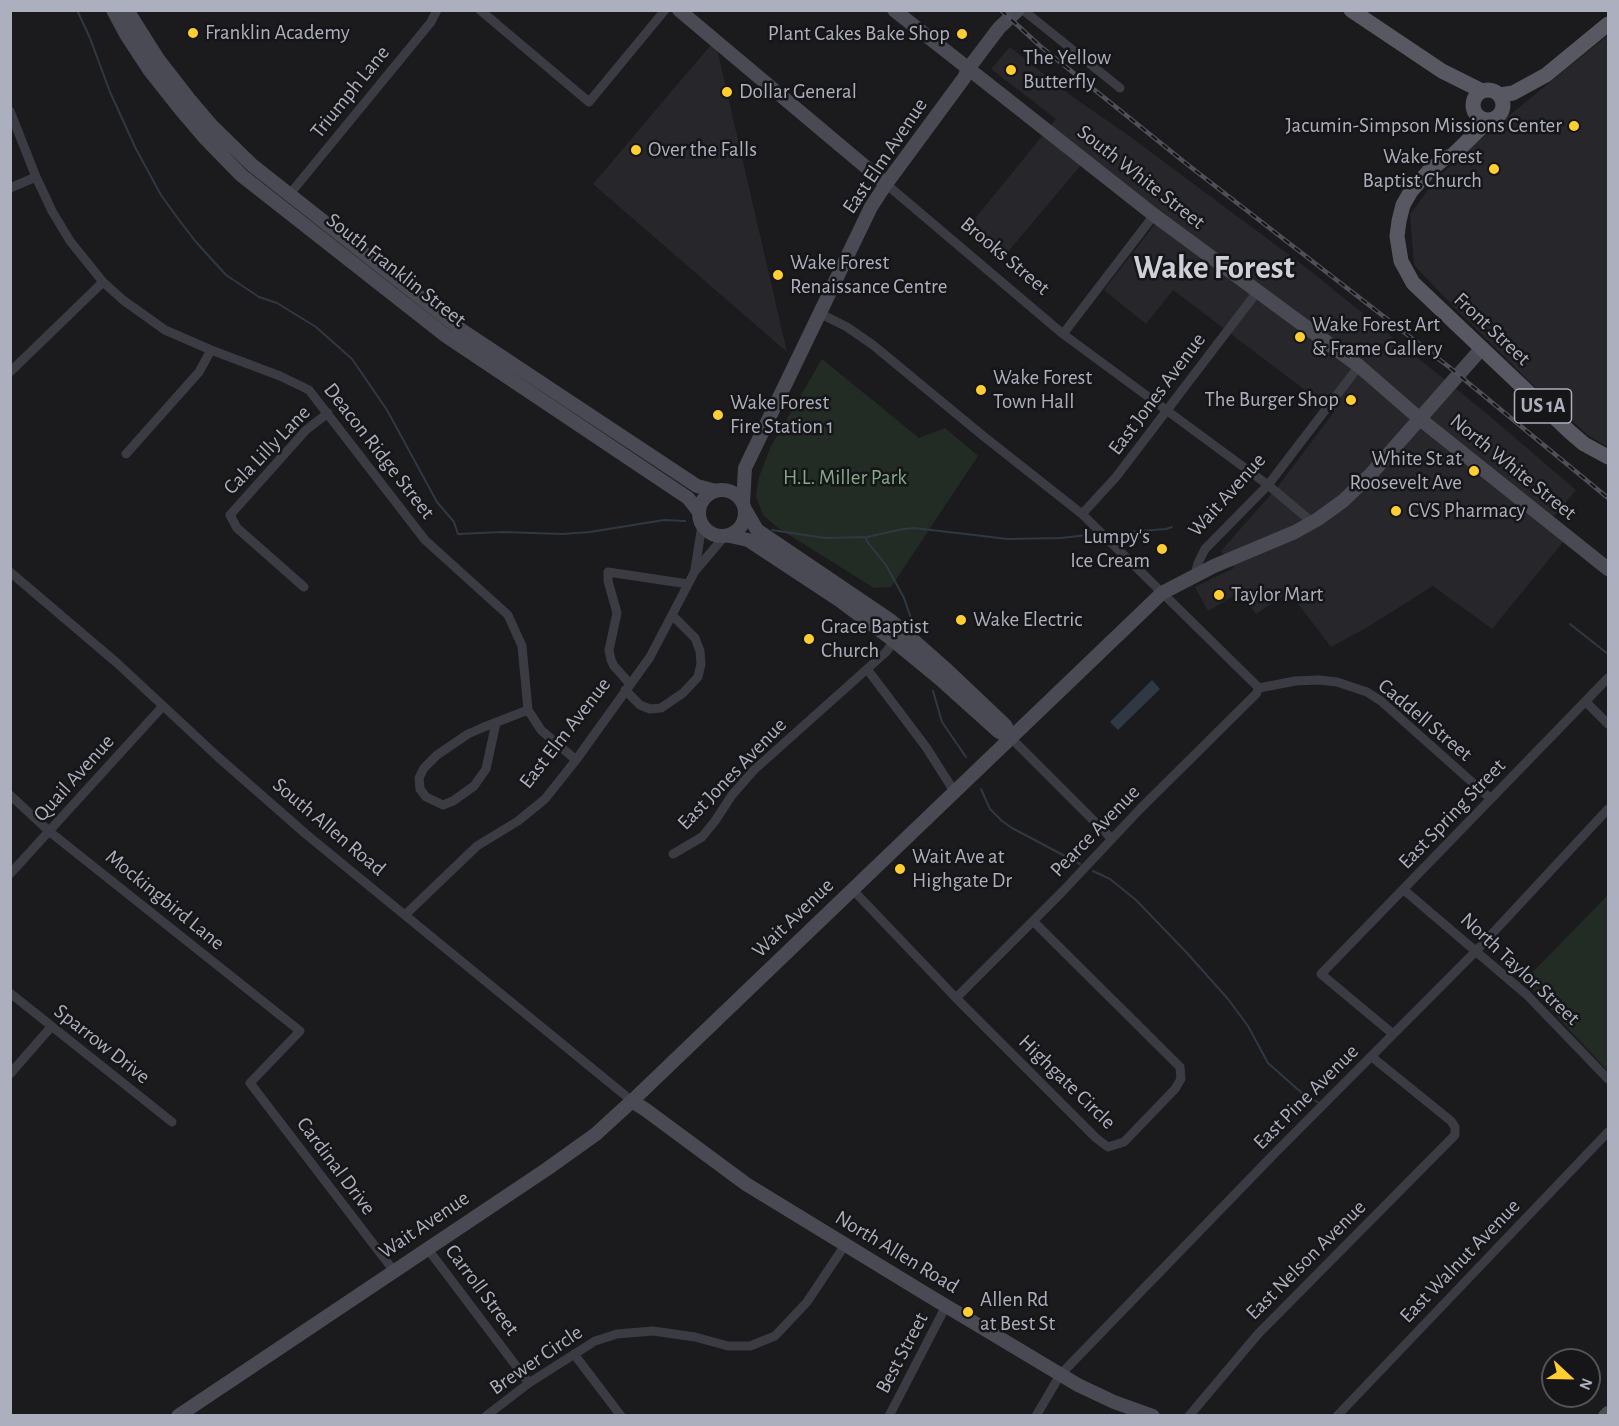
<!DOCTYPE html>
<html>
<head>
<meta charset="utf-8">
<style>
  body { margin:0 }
  #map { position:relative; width:1619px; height:1426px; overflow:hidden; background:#1b1b1d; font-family:"Alegreya Sans",sans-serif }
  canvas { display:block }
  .frame { position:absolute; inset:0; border:12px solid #acb0be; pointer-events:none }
  .north { position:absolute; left:1541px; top:1348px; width:60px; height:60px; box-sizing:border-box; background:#161518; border:2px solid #52535a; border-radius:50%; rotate:112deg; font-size:16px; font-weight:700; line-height:24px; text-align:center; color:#acb0be }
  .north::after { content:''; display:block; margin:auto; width:21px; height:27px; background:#ffcf31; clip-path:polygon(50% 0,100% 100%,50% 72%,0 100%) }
</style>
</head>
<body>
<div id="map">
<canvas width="1619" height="1426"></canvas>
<div class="frame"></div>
<div class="north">N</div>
</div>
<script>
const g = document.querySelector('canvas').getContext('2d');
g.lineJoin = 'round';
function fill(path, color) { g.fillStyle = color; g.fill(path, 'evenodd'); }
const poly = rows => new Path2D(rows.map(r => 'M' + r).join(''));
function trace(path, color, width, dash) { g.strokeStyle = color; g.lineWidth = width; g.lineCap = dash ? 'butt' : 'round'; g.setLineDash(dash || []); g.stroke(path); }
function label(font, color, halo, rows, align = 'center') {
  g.font = font + ' "Alegreya Sans",sans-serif'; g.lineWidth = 5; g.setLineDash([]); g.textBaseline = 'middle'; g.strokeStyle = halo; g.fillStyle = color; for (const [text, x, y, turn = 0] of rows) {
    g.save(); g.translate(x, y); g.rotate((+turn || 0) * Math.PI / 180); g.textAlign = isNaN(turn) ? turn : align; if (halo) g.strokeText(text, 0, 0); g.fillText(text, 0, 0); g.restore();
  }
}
fill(poly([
  [1608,35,1608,447,1589,436,1540,392,1453,306,1414,265,1410,214,1438,177,1495,127],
  [715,40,787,352,593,184],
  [1010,47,1073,97,1128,135,1308,269,1486,413,1576,490,1557,513,1543,524,1563,542,1492,629,1433,586,1366,628,1331,647,1289,592,1256,614,1240,592,1208,611,1195,587,1234,568,1221,551,1279,485,1334,412,1173,290,1146,324,1104,290,1162,215,1087,158,1001,260,964,232,1056,119,991,69]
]), '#27262a');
fill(poly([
  [822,359,919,438,945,428,978,456,891,587,874,588,778,528,763,515,756,496,759,477,771,446],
  [1608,895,1608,1071,1524,981]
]), '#222c24');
fill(poly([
  [1152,680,1160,689,1118,730,1110,722]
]), '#2f3843');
trace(poly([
  [77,10,90,38,110,92,136,149,161,195,179,220,196,242,226,275,259,297,277,303,316,327,352,359,387,410,437,502,454,522,458,534,503,532,563,534,590,532,664,520,685,521],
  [772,530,825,538,867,537,903,529,914,528,1008,539,1061,538,1087,535],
  [1117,533,1166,529,1172,527],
  [867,537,866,540,886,565,904,598,913,624],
  [1570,624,1608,654],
  [933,691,942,722,966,757],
  [981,789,990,809,1002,821,1012,828,1080,864],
  [1093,871,1110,879,1136,900,1187,953,1228,999,1248,1026,1268,1063,1303,1094,1321,1104]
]), '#2f3843', 2);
trace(poly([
  [480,10,589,102,665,10],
  [1023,10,1120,88],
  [10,111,36,177,52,211,70,241,103,282,123,300,165,330,211,350,280,376,309,390,425,540,508,615,522,646,528,710,541,730,576,760],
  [886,184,1063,334,1268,485,1312,522],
  [10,188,36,177],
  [289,195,431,22,437,10],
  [819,313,847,327,873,345,982,435,1082,514,1259,688],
  [1063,334,1154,215],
  [10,372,103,282],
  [126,454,199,372,211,350],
  [1082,514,1116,477,1257,292],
  [695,569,702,525],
  [10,572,117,663,218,757,307,835,632,1101],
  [1195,575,1198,563,1205,549,1268,485,1359,366],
  [304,587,237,528,230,515,306,430,328,413],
  [867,669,926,747,954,791],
  [630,684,614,666,611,660,609,650,617,613,608,581,608,572,688,584],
  [1259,688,1295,681,1319,680,1337,682,1367,692,1381,701,1491,799],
  [625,690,640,705,650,709,661,708,683,693,698,677,701,664,700,651,695,638,672,615],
  [1586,702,1608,724],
  [496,723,486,769,474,786,453,801,443,805,426,797,420,789,419,778,424,768,437,755,468,734,484,727,528,710],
  [1011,738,1112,839],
  [10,795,50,832,300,1031,250,1083,394,1271],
  [673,854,702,837,715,821,732,795,754,770,886,652,894,641],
  [10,874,163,706],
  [853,890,956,998,1096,1138,1108,1147,1124,1142,1175,1089,1181,1079,1180,1067,1033,921],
  [1404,890,1527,995,1608,1079],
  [406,914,477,846,518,821,545,799,576,760,650,657,695,571,724,537],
  [10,993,172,1122],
  [956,998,1062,892,1140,809,1256,694,1259,688],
  [1393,1034,1321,974,1608,678],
  [10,1074,51,1027],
  [427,1248,529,1383],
  [574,1354,621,1416],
  [486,1416,529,1383,595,1341,617,1334,653,1331,695,1337,728,1346,750,1346,775,1336,807,1302,845,1245],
  [889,1416,946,1306],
  [1036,1416,1060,1375,1275,1153,1476,951,1608,809],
  [1189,1416,1258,1334,1455,1135,1455,1127,1451,1121,1372,1057],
  [1337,1416,1608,1132]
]), '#3b3c43', 9);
trace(poly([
  [113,10,127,36,150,71,181,110,204,137,241,175,446,336,688,498,699,512],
  [127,10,158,59,189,99,212,126,252,165,460,329,697,486,716,491],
  [679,10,886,184],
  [894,10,1154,215,1359,366,1420,419,1608,569],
  '699 513a23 23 0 1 1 46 0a23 23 0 1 1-46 0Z',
  [743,503,745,468,871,207,886,184,964,78,968,69,999,28,1018,10],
  [746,511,757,530,890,620,904,632,947,670,1005,725,1011,738],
  [730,536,748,540,839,600,894,641,939,678,998,731,1011,738],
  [632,1101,646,1110,746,1184,926,1294,1078,1385,1114,1402,1153,1416],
  [178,1416,547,1169,596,1134,632,1101,1162,593,1214,566,1295,532,1318,519,1343,501,1371,474,1482,348],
  [1605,1416,1608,1413]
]), '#494a53', 14);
trace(poly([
  [1351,10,1442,71,1482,91],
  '1473 105a15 15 0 1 1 30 0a15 15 0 1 1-30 0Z',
  [1500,95,1513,93,1546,75,1608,24],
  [1488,121,1452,156,1445,158,1429,171,1411,191,1403,205,1399,221,1397,236,1401,261,1413,283,1570,432,1584,444,1608,457]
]), '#575862', 15);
const rail = poly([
  [1001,10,1040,46,1188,165,1449,367,1608,498]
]);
trace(rail, '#4e4f58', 4.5);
trace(rail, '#161518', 2, [7]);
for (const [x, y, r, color] of [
  [193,33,6,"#ffcf31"],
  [962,34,6,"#ffcf31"],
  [1011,70,6,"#ffcf31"],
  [727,92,6,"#ffcf31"],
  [1574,126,6,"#ffcf31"],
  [636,150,6,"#ffcf31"],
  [1494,169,6,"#ffcf31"],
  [778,275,6,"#ffcf31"],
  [1300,337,6,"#ffcf31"],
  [981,390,6,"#ffcf31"],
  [1351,400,6,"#ffcf31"],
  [718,415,6,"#ffcf31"],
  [1474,471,6,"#ffcf31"],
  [1396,511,6,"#ffcf31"],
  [1162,549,6,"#ffcf31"],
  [1219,595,6,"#ffcf31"],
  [961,620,6,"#ffcf31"],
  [809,639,6,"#ffcf31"],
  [900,869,6,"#ffcf31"],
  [968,1312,6,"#ffcf31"]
]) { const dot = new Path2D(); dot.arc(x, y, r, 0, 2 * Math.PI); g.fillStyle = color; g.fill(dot); trace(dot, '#161518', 2); }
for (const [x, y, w] of [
  [1543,406,57]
]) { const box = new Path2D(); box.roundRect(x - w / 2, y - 17, w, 34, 4.5); g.fillStyle = '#161518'; g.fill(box); trace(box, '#acb0be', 1.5); }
label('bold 20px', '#acb0be', null, [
  ["US 1A",1543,406]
]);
label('21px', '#acb0be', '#161518', [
  ["Franklin Academy",205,33],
  ["Plant Cakes Bake Shop",950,34,"right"],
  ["The Yellow",1023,58],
  ["Butterfly",1023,82],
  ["Dollar General",739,92],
  ["Jacumin-Simpson Missions Center",1562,126,"right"],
  ["Over the Falls",648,150],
  ["Wake Forest",1482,157,"right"],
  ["Baptist Church",1482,181,"right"],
  ["Wake Forest",790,263],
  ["Renaissance Centre",790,287],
  ["Wake Forest Art",1312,325],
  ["& Frame Gallery",1312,349],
  ["Wake Forest",993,378],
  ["Town Hall",993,402],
  ["The Burger Shop",1339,400,"right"],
  ["Wake Forest",730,403],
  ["Fire Station 1",730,427],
  ["White St at",1462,459,"right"],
  ["Roosevelt Ave",1462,483,"right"],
  ["CVS Pharmacy",1408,511],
  ["Lumpy's",1150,537,"right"],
  ["Ice Cream",1150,561,"right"],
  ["Taylor Mart",1231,595],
  ["Wake Electric",973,620],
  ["Grace Baptist",821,627],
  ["Church",821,651],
  ["Wait Ave at",912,857],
  ["Highgate Dr",912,881],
  ["Allen Rd",980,1300],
  ["at Best St",980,1324]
], 'left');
label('21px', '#acb0be', '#161518', [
  ["Triumph Lane",350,92,-51],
  ["East Elm Avenue",885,156,-56],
  ["South White Street",1141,177,38],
  ["Brooks Street",1005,256,40],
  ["South Franklin Street",396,270,38],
  ["Front Street",1492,329,43],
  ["East Jones Avenue",1157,394,-53],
  ["Cala Lilly Lane",267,450,-46],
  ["Deacon Ridge Street",379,451,52],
  ["North White Street",1513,467,39],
  ["Wait Avenue",1227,495,-48],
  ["Caddell Street",1425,720,40],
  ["East Elm Avenue",565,733,-52],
  ["East Jones Avenue",732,774,-46],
  ["Quail Avenue",74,778,-48],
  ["East Spring Street",1452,814,-46],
  ["South Allen Road",329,827,40],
  ["Pearce Avenue",1095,831,-46],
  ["Mockingbird Lane",165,900,39],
  ["Wait Avenue",793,918,-44],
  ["North Taylor Street",1520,969,43],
  ["Sparrow Drive",102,1044,38],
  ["Highgate Circle",1067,1082,44],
  ["East Pine Avenue",1306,1097,-45],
  ["Cardinal Drive",336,1166,53],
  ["Wait Avenue",424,1225,-34],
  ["North Allen Road",897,1252,31],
  ["East Nelson Avenue",1306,1260,-45],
  ["East Walnut Avenue",1460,1261,-46],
  ["Carroll Street",482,1290,53],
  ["Best Street",902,1353,-62],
  ["Brewer Circle",536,1360,-34]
]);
label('21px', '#82aa89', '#161518', [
  ["H.L. Miller Park",845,478]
]);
label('bold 33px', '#ced0d9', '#161518', [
  ["Wake Forest",1214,268]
]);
</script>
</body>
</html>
